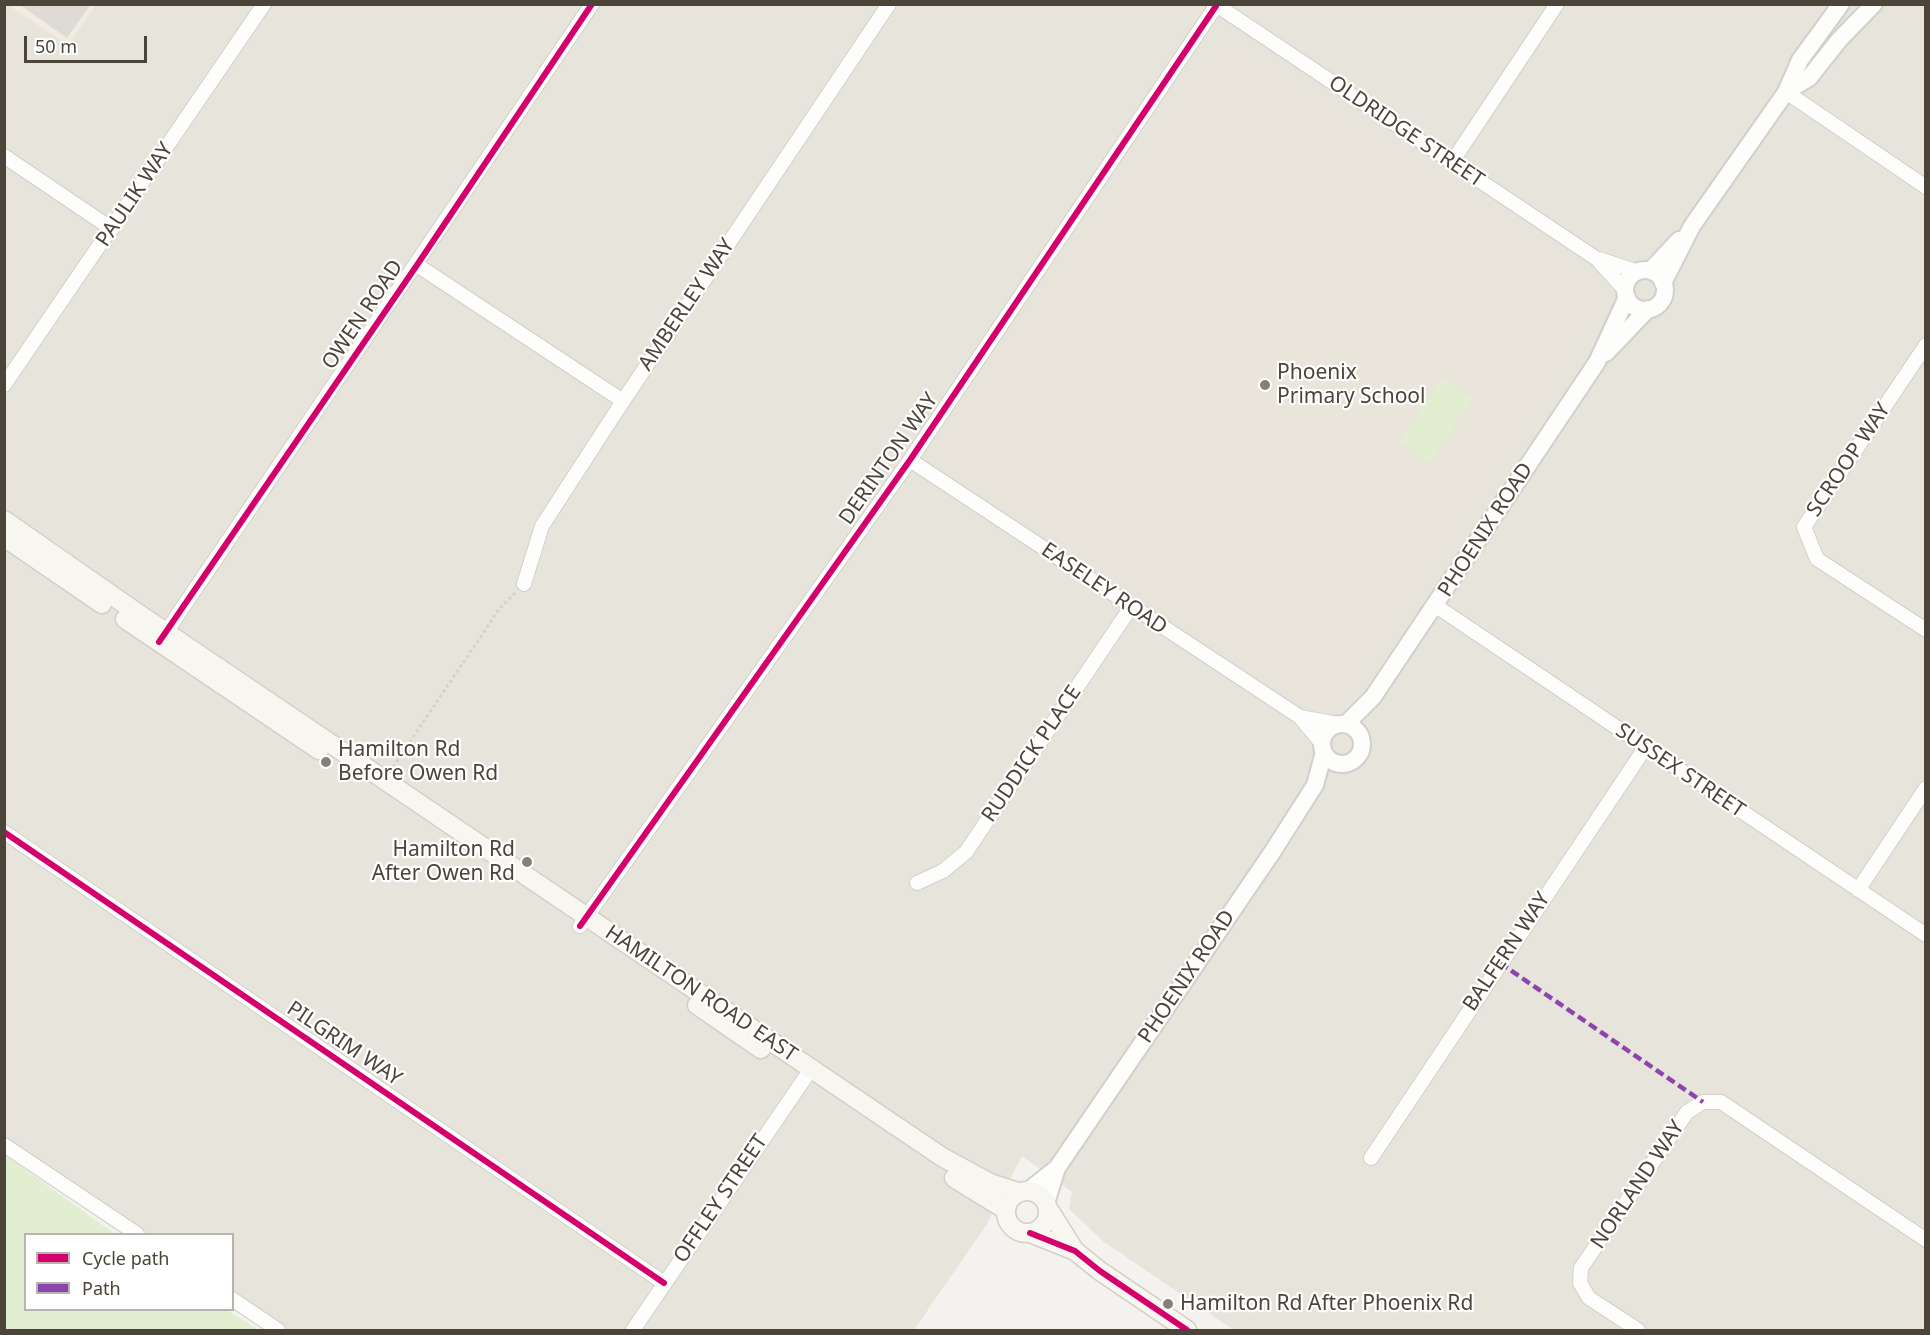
<!DOCTYPE html>
<html>
<head>
<meta charset="utf-8">
<style>
  body { margin:0 }
  #map { position:relative; width:1930px; height:1335px; overflow:hidden; background:#f4f2ee; font-family:"Noto Sans",sans-serif }
  canvas { display:block }
  .frame { position:absolute; inset:0; border:6px solid #4b4439; pointer-events:none }
  .legend { position:absolute; left:24px; top:1233px; width:210px; height:78px; box-sizing:border-box; background:#fff; border:2px solid #b7b4b0; margin:0; padding:8px 10px; list-style:none; font-size:18px; color:#4b4439 }
  .legend li { display:flex; align-items:center; gap:12px; height:30px }
  .legend b { width:30px; border:2px solid #b7b4b0 }
  .scale { position:absolute; left:24px; top:36px; width:123px; height:27px; box-sizing:border-box; border:3px solid #4b4439; border-top:0; padding-left:8px; font-size:18px; line-height:21px; white-space:nowrap; color:#4b4439; -webkit-text-stroke:4px #fff; paint-order:stroke }
</style>
</head>
<body>
<div id="map">
<canvas width="1930" height="1335"></canvas>
<div class="frame"></div>
<ul class="legend">
<li><b style="height:8px;background:#d6006c"></b>Cycle path</li>
<li><b style="height:8px;background:#8e44ad"></b>Path</li>
</ul>
<div class="scale">50 m</div>
</div>
<script>
const g = document.querySelector('canvas').getContext('2d');
g.lineJoin = 'round';
function fill(path, color) { g.fillStyle = color; g.fill(path, 'evenodd'); }
const poly = rows => new Path2D(rows.map(r => 'M' + r).join(''));
function trace(path, color, width, dash) { g.strokeStyle = color; g.lineWidth = width; g.lineCap = dash ? 'butt' : 'round'; g.setLineDash(dash || []); g.stroke(path); }
function label(font, color, halo, rows, align = 'center') {
  g.font = font + ' "Noto Sans",sans-serif'; g.lineWidth = 4.5; g.setLineDash([]); g.textBaseline = 'middle'; g.strokeStyle = halo; g.fillStyle = color; for (const [text, x, y, turn = 0] of rows) {
    g.save(); g.translate(x, y); g.rotate((+turn || 0) * Math.PI / 180); g.textAlign = isNaN(turn) ? turn : align; if (halo) g.strokeText(text, 0, 0); g.fillText(text, 0, 0); g.restore();
  }
}
fill(poly([
  [4,5,1925,5,1925,1330,1234,1330,1104,1242,1069,1209,1072,1192,1022,1156,987,1224,914,1330,271,1330,233,1305,232,1234,129,1234,5,1150]
]), '#e7e4dc');
fill(poly([
  [8,5,96,5,68,45]
]), '#f3ebdf');
fill(poly([
  [1226,35,1598,281,1594,317,1415,593,1327,718,932,452]
]), '#eae5da');
fill(poly([
  [1441,379,1472,399,1430,462,1400,442],
  [5,1155,115,1234,26,1234,26,1310,227,1310,259,1330,5,1330]
]), '#e1eecf');
fill(poly([
  [19,4,91,4,67,38]
]), '#dedbd6');
const minor = poly([
  [1215,4,1597,259,1625,290],
  [1786,92,1926,187],
  [4,156,112,229],
  [1452,162,1557,4],
  [1599,259,1638,272],
  [417,265,623,401,889,4],
  [1926,345,1804,527,1817,559,1926,630],
  [4,385,264,4],
  [910,460,1300,717,1323,745],
  [524,584,542,526,623,401],
  [1436,606,1926,935],
  [162,638,592,4],
  [1300,717,1338,724],
  [4,832,664,1283],
  [917,883,943,871,966,852,1131,607],
  [1858,890,1926,788],
  [580,926,910,460,1216,6],
  [4,1145,137,1234],
  [1371,1158,1645,748],
  [232,1299,278,1330],
  [633,1330,811,1069],
  [1638,1330,1589,1298,1580,1283,1581,1268,1687,1112,1703,1102,1721,1102,1926,1240]
]);
const tertiary = poly([
  [1786,92,1809,78,1839,40,1874,4],
  '1625 290a20 20 0 1 1 40 0a20 20 0 1 1-40 0Z',
  [1650,271,1679,240],
  [1663,283,1692,226,1786,92,1800,60,1841,4],
  [1606,353,1648,309],
  [1346,724,1373,697,1597,362,1627,297],
  '1322 744a20 20 0 1 1 40 0a20 20 0 1 1-40 0Z',
  [1029,1190,1057,1168,1273,851,1315,785,1324,752],
  [1046,1203,1057,1168]
]);
const secondary = poly([
  [4,520,136,612,942,1157,990,1183,1018,1192],
  [4,537,102,604],
  [125,619,319,750],
  [697,1005,761,1049],
  [954,1178,1006,1210],
  '1006 1212a21 21 0 1 1 42 0a21 21 0 1 1-42 0Z',
  [1048,1208,1075,1251],
  [1030,1233,1075,1251,1100,1271,1187,1330]
]);
trace(minor, '#d2d0cb', 16);
trace(tertiary, '#d2d0cb', 20);
trace(secondary, '#d3cfc5', 21);
trace(poly([
  [393,767,500,608,515,593]
]), '#d3d2cc', 3, [3, 3]);
trace(minor, '#fdfdfc', 14);
trace(tertiary, '#fdfdfc', 16);
trace(secondary, '#f7f6f1', 18);
trace(poly([
  [1500,963,1703,1102]
]), '#8e44ad', 4.5, [9, 4.5]);
trace(poly([
  [159,642,417,265,592,4],
  [4,832,664,1283],
  [580,926,910,460,1216,6],
  [1030,1233,1075,1251,1100,1271,1187,1330]
]), '#d6006c', 6);
for (const [x, y, r, color] of [
  [1265,385,6,"#868178"],
  [326,762,6,"#868178"],
  [527,862,6,"#868178"],
  [1168,1304,6,"#868178"]
]) { const dot = new Path2D(); dot.arc(x, y, r, 0, 2 * Math.PI); g.fillStyle = color; g.fill(dot); trace(dot, '#fff', 2); }
label('21px', '#4b4439', '#fff', [
  ["OLDRIDGE STREET",1406,132,34],
  ["PAULIK WAY",135,195,-56],
  ["AMBERLEY WAY",687,305,-56],
  ["OWEN ROAD",363,315,-56],
  ["DERINTON WAY",889,459,-55],
  ["SCROOP WAY",1849,460,-56],
  ["PHOENIX ROAD",1486,530,-57],
  ["EASELEY ROAD",1104,589,34],
  ["RUDDICK PLACE",1032,754,-56],
  ["SUSSEX STREET",1680,771,34],
  ["BALFERN WAY",1507,952,-56],
  ["PHOENIX ROAD",1187,977,-56],
  ["HAMILTON ROAD EAST",701,994,34],
  ["PILGRIM WAY",344,1044,34],
  ["NORLAND WAY",1638,1185,-56],
  ["OFFLEY STREET",721,1199,-56]
]);
label('21px', '#4b4439', '#fff', [
  ["Phoenix",1277,373],
  ["Primary School",1277,397],
  ["Hamilton Rd",338,750],
  ["Before Owen Rd",338,774],
  ["Hamilton Rd",515,850,"right"],
  ["After Owen Rd",515,874,"right"],
  ["Hamilton Rd After Phoenix Rd",1180,1304]
], 'left');
</script>
</body>
</html>
